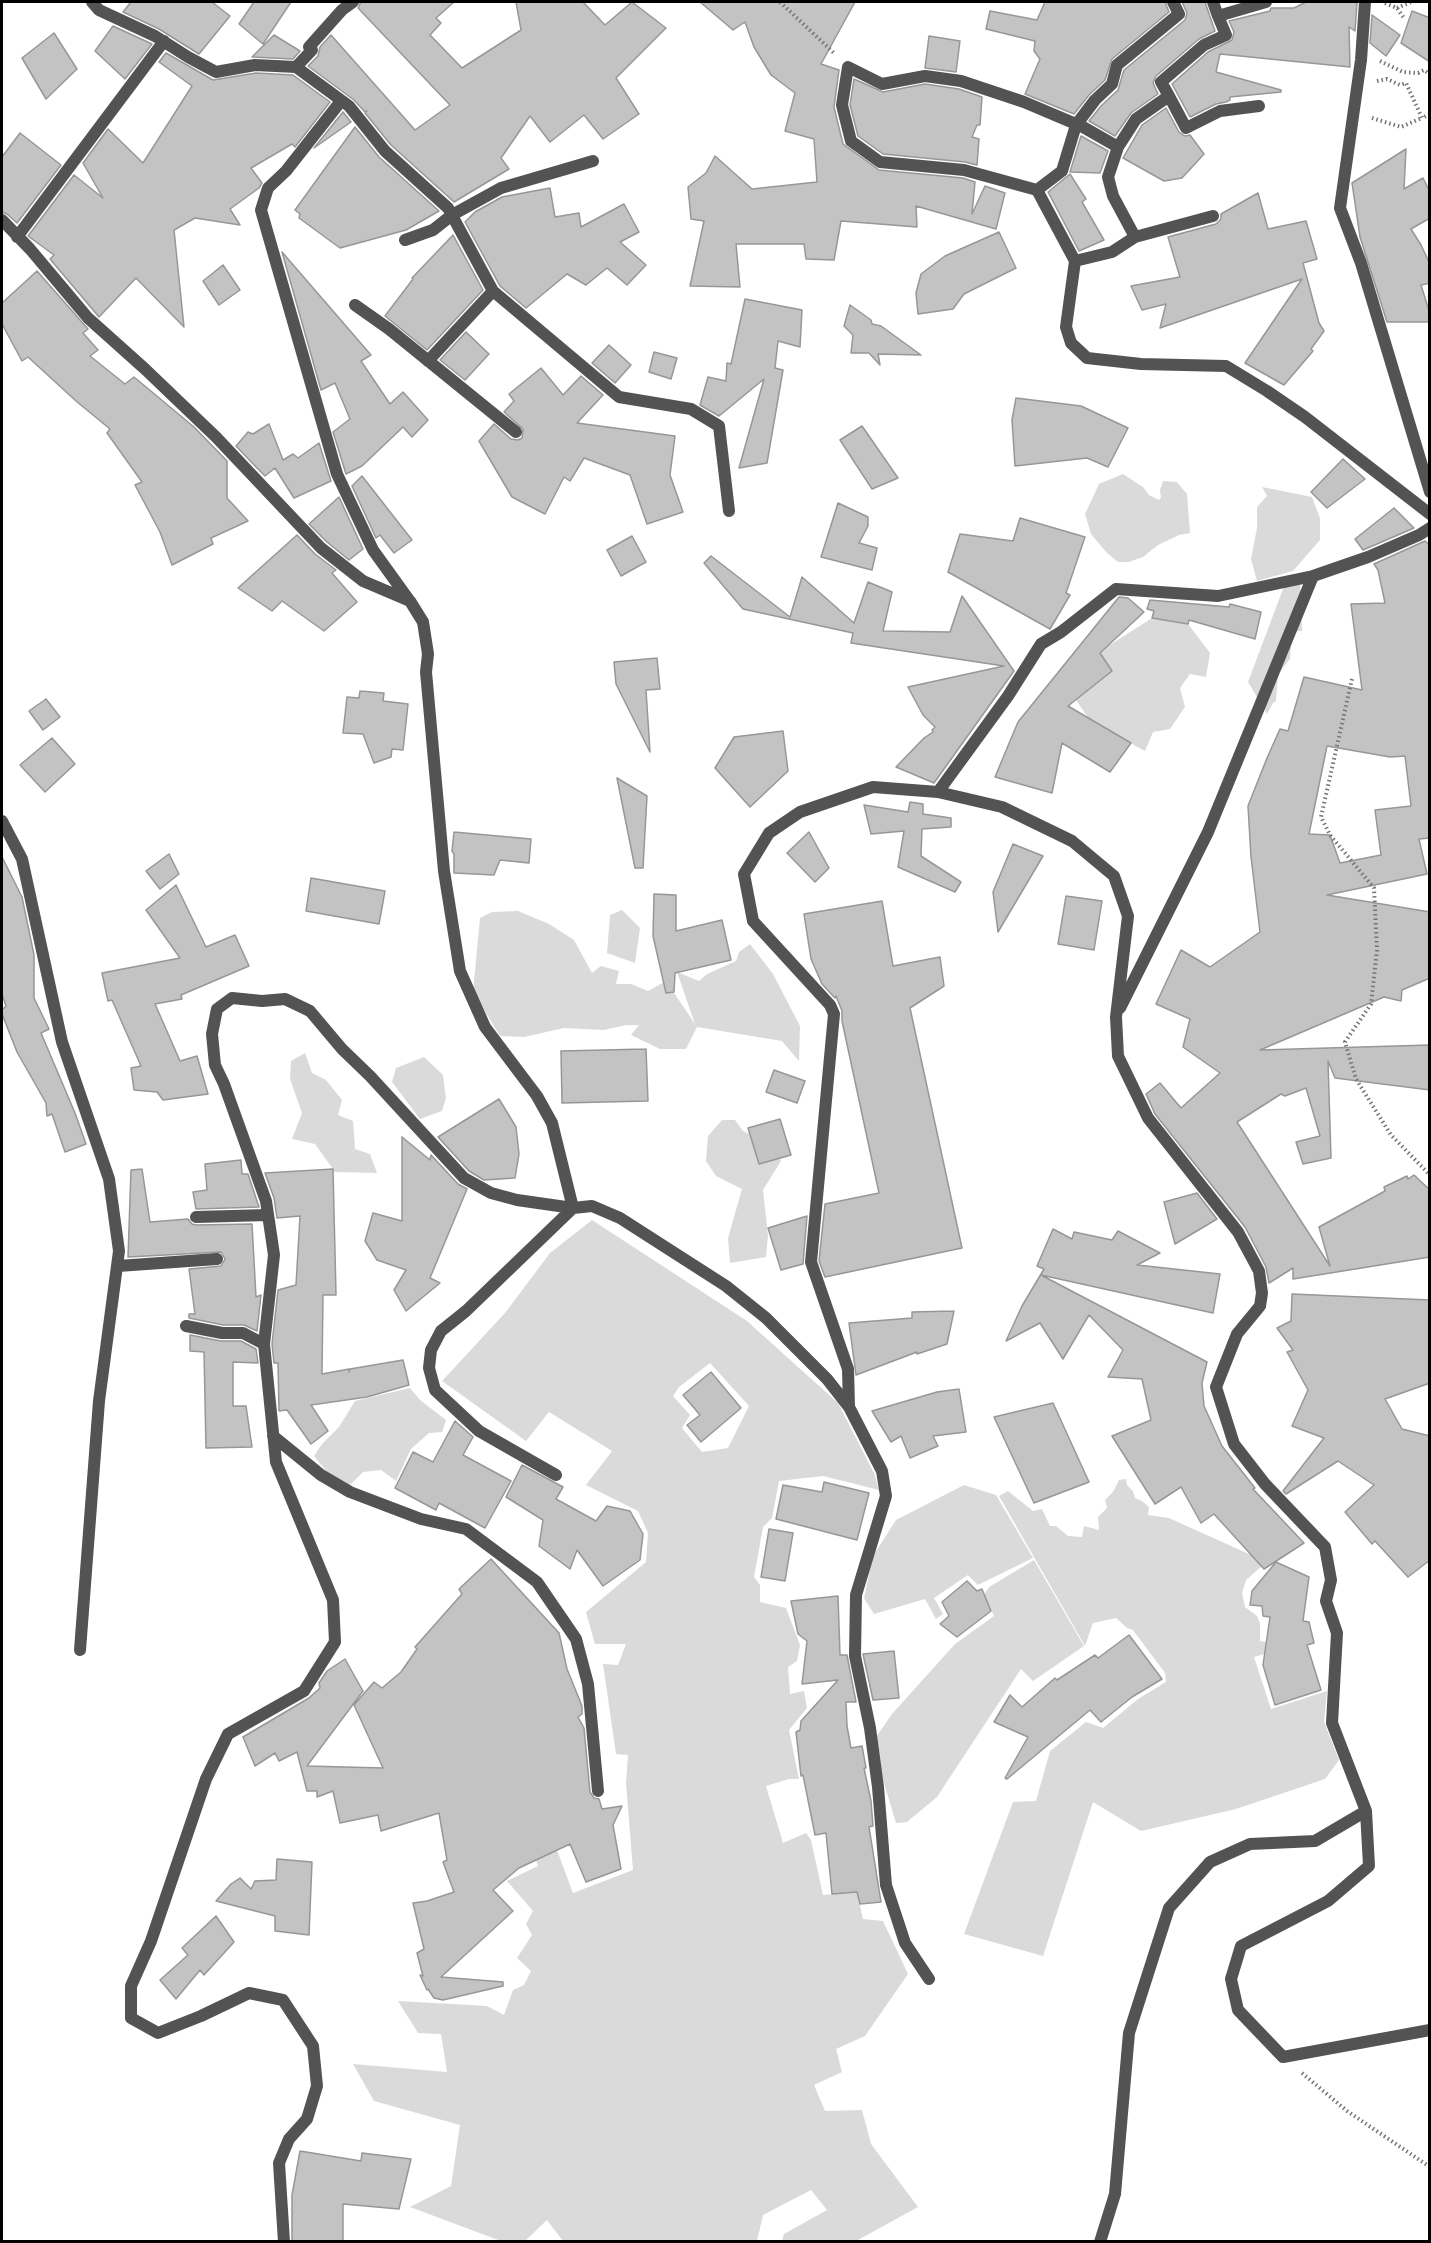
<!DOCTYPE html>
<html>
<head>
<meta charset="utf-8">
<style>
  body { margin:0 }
  #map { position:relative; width:1431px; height:2243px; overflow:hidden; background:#fff; font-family:Poppins,sans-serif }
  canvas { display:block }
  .frame { position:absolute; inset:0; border:3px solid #000; pointer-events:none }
</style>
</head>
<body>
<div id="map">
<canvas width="1431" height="2243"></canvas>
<div class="frame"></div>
</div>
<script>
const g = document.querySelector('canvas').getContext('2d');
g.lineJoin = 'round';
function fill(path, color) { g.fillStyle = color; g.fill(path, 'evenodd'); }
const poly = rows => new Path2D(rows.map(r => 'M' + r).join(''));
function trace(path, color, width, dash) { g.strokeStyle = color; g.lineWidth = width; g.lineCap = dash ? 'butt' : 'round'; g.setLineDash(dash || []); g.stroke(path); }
fill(poly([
  [1123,474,1143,487,1149,495,1159,500,1161,497,1160,490,1163,481,1177,482,1187,494,1190,533,1179,535,1158,545,1143,557,1129,562,1118,562,1106,552,1091,534,1085,514,1099,484],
  [1262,487,1312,497,1320,518,1320,540,1293,571,1257,581,1251,559,1257,528,1257,507,1267,496],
  [1286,581,1300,582,1302,631,1292,631,1290,659,1278,674,1276,701,1273,703,1267,714,1248,682],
  [1152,618,1188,624,1210,653,1206,677,1190,674,1180,688,1185,707,1170,729,1153,732,1145,751,1091,722,1076,700,1099,652],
  [622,910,640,928,635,963,607,953,610,915],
  [518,911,549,924,574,940,592,973,601,966,619,971,616,984,631,984,648,991,666,981,695,1024,677,972,699,981,707,974,736,961,739,952,750,944,773,974,800,1026,799,1061,782,1041,697,1027,686,1049,660,1049,631,1035,639,1025,626,1025,604,1030,564,1028,524,1037,500,1036,473,992,480,918,492,912],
  [305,1053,312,1073,326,1080,342,1100,338,1115,353,1121,355,1149,370,1154,377,1173,335,1172,315,1144,292,1139,302,1113,290,1079,291,1061],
  [424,1057,443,1075,446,1098,442,1111,420,1119,392,1082,396,1068],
  [722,1120,735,1120,743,1131,773,1146,781,1161,763,1190,768,1235,766,1257,730,1263,728,1238,742,1189,716,1176,706,1161,708,1136],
  [592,1220,747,1321,838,1403,874,1473,879,1490,823,1476,779,1481,772,1518,763,1527,754,1577,760,1585,760,1602,786,1608,800,1645,797,1661,788,1667,790,1694,804,1691,807,1708,789,1730,799,1779,789,1779,766,1786,783,1843,806,1833,811,1840,823,1895,857,1892,863,1919,883,1921,908,1974,865,2036,836,2049,842,2072,814,2085,825,2111,862,2110,871,2144,918,2207,856,2241,782,2241,784,2234,827,2210,811,2190,763,2215,757,2241,563,2241,547,2220,525,2241,501,2241,410,2207,451,2186,460,2125,374,2101,353,2064,447,2072,441,2034,418,2033,398,2001,487,2006,504,2015,513,1990,524,1985,531,1971,517,1958,532,1935,526,1924,533,1911,507,1881,538,1866,530,1842,551,1834,573,1893,633,1870,626,1783,628,1755,616,1754,603,1664,618,1665,626,1644,595,1644,586,1612,646,1562,648,1533,638,1511,586,1485,612,1451,549,1412,526,1441,442,1381,505,1313,550,1253],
  [710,1363,749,1406,728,1448,702,1452,682,1428,690,1415,673,1396,679,1387],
  [410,1388,420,1400,446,1420,442,1432,429,1433,411,1449,396,1481,381,1470,363,1472,349,1486,328,1473,314,1456,322,1444,339,1427,355,1401],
  [1126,1479,1127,1485,1133,1491,1135,1498,1142,1501,1149,1507,1148,1515,1169,1518,1260,1559,1262,1566,1246,1580,1242,1593,1245,1607,1257,1616,1260,1624,1260,1641,1291,1646,1254,1657,1271,1709,1327,1691,1324,1722,1339,1760,1325,1779,1236,1809,1141,1831,1093,1802,1043,1956,964,1934,1013,1802,1036,1801,1050,1751,1086,1722,1103,1728,1138,1699,1166,1682,1165,1673,1133,1630,1127,1628,1116,1618,1093,1623,1085,1646,999,1496,1008,1491,1033,1511,1042,1509,1050,1526,1056,1526,1068,1536,1082,1537,1084,1526,1099,1530,1098,1517,1107,1508,1105,1500,1113,1492,1119,1480],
  [964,1485,996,1495,1033,1558,978,1585,968,1575,934,1598,943,1614,936,1619,925,1599,874,1614,864,1598,873,1556,896,1520],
  [1034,1560,1084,1646,1033,1681,1021,1669,937,1797,907,1822,896,1823,872,1743,892,1714,955,1644,994,1616,984,1595,989,1587]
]), '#dadada');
const building = poly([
  [131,2,212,2,230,16,199,54,159,29,123,12,131,2],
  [254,2,291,2,263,44,239,24,254,2],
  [361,2,454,2,436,18,441,23,430,35,462,68,521,30,516,2,583,2,605,25,632,2,666,28,616,78,639,114,603,139,584,115,550,142,530,116,501,158,509,169,454,202,391,145,365,113,367,111,365,112,354,100,308,66,318,56,320,47,331,35,415,130,450,105,358,8,361,2],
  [700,2,855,2,821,64,839,70,834,107,843,144,879,170,963,178,975,182,972,214,985,186,1005,193,996,229,916,206,917,227,841,221,834,260,806,259,804,244,736,244,740,287,690,286,704,221,691,219,688,187,706,173,715,156,752,189,817,182,814,139,785,131,795,93,771,75,754,47,745,22,733,30,700,2],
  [1045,2,1165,2,1169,12,1112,59,1105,80,1089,95,1074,114,1025,94,1040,59,1034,51,1035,41,986,29,990,11,1037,20,1045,2],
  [1182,2,1205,2,1215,31,1199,39,1156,76,1153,83,1158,94,1131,113,1115,136,1089,121,1101,106,1118,90,1124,70,1185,20,1187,13,1182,2],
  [1306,2,1354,2,1357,3,1355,31,1349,27,1350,67,1220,54,1216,72,1281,90,1281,92,1230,97,1230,100,1226,102,1216,104,1190,117,1172,84,1208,52,1232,40,1234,32,1229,21,1270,11,1271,8,1294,8,1306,2],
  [1412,11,1430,18,1430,62,1401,43,1412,11],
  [1372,15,1400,35,1386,56,1370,43,1372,15],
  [113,26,152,44,125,79,95,51,113,26],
  [54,33,77,69,46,99,22,58,54,33],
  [274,35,300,51,293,59,252,57,274,35],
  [929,36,960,41,956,72,925,68,929,36],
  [166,53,213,80,256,73,293,75,330,102,295,147,292,144,251,168,262,183,259,188,230,209,240,225,195,218,174,230,184,327,136,278,99,317,50,259,54,255,28,236,74,175,103,198,83,163,108,129,143,163,192,86,159,62,166,53],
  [854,79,883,92,925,84,959,89,982,97,980,125,977,125,972,137,979,139,977,165,965,162,883,154,858,136,850,105,854,79],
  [1166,108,1179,132,1185,136,1190,135,1204,154,1182,178,1164,181,1123,158,1142,125,1166,108],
  [343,112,351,122,314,148,343,112],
  [355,127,379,157,439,211,406,230,340,248,299,218,300,214,295,210,355,127],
  [20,133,61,165,17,223,7,214,2,212,2,157,20,133],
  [1081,136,1108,151,1100,173,1070,172,1081,136],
  [1406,149,1404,189,1423,178,1430,192,1430,218,1411,229,1421,245,1430,264,1430,283,1421,285,1430,314,1430,322,1387,322,1360,237,1352,183,1406,149],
  [1070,174,1086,199,1082,202,1104,240,1079,251,1048,192,1070,174],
  [550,188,555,217,579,213,581,227,624,204,639,232,620,242,646,265,627,285,607,268,586,285,567,274,526,308,500,286,465,222,475,212,502,197,550,188],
  [1258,193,1268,229,1306,221,1317,259,1303,263,1319,323,1324,331,1311,349,1313,351,1284,385,1245,363,1302,279,1160,328,1166,304,1142,310,1131,286,1180,277,1168,237,1216,224,1221,219,1221,214,1258,193],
  [999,232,1016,268,964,294,953,309,918,314,916,293,921,274,945,256,999,232],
  [453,235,483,290,427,350,385,316,413,279,412,278,453,235],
  [282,252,371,355,361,361,390,404,403,392,428,420,412,437,403,427,362,466,346,474,333,432,350,419,335,383,321,390,282,252],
  [223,265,240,290,219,305,203,281,223,265],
  [37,271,88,329,83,333,98,350,90,356,125,384,134,377,194,427,227,461,227,498,248,521,211,538,213,544,172,565,160,532,135,485,142,482,107,433,110,429,76,401,28,357,22,361,2,324,2,303,37,271],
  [745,299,802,310,800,347,778,341,775,368,783,370,767,463,739,468,764,379,719,416,700,405,708,377,726,381,727,363,731,364,745,299],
  [850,305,871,320,872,324,881,326,921,355,878,354,880,365,869,353,851,353,853,335,844,326,850,305],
  [466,332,489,354,465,380,440,360,466,332],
  [609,345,631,365,615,383,592,363,609,345],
  [654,352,677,358,671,379,649,372,654,352],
  [541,368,563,395,581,376,603,395,577,423,675,436,670,475,683,512,647,524,630,475,584,458,570,481,564,477,545,514,512,497,479,441,494,424,511,439,518,440,522,438,523,429,504,412,514,401,509,394,541,368],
  [1016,398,1081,406,1128,428,1108,467,1087,458,1015,466,1012,420,1016,398],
  [269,424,283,460,293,454,298,458,319,443,331,481,294,498,275,468,265,476,257,468,236,446,248,432,253,434,269,424],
  [862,426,898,478,872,489,840,440,862,426],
  [1343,459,1365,479,1327,508,1311,492,1343,459],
  [362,476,412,540,394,553,380,535,376,538,352,486,362,476],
  [339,497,363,549,349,560,327,542,309,524,339,497],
  [838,503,868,517,868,526,859,543,877,548,872,570,821,557,838,503],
  [1394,508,1414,528,1363,550,1355,539,1394,508],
  [1020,518,1085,537,1066,593,1070,595,1050,629,948,572,960,534,1013,541,1020,518],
  [297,535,315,554,336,570,332,573,357,602,324,631,282,601,272,611,238,588,297,535],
  [632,536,646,562,621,576,607,550,632,536],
  [1425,541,1430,545,1430,838,1419,839,1427,874,1327,895,1430,912,1430,978,1402,990,1401,1001,1384,997,1260,1050,1430,1045,1430,1090,1335,1078,1328,1061,1331,1158,1303,1164,1296,1142,1320,1136,1306,1088,1285,1096,1281,1094,1237,1122,1330,1266,1319,1227,1385,1191,1384,1187,1407,1176,1408,1179,1414,1175,1430,1190,1430,1257,1293,1279,1293,1268,1269,1283,1266,1267,1245,1227,1155,1114,1146,1094,1160,1083,1181,1108,1220,1073,1183,1047,1190,1019,1156,1004,1181,950,1210,967,1260,932,1251,857,1248,806,1267,758,1280,729,1288,731,1304,677,1362,690,1351,604,1385,603,1378,570,1374,564,1425,541],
  [1327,746,1390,757,1405,756,1411,806,1375,810,1381,855,1340,863,1330,835,1309,834,1327,746],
  [711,556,790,617,802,577,854,623,868,582,892,592,883,631,950,632,962,596,1014,671,934,783,896,767,924,738,933,732,932,730,935,727,923,715,908,687,1004,666,851,643,853,633,743,609,704,563,711,556],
  [1119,597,1128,598,1144,612,1100,653,1112,671,1068,706,1131,743,1110,772,1062,743,1052,793,995,777,1018,722,1119,597],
  [1150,600,1229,607,1230,604,1261,612,1255,639,1189,620,1188,624,1152,618,1154,611,1147,609,1150,600],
  [657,658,660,689,646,690,650,752,616,684,614,662,657,658],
  [360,691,384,693,383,701,408,704,403,750,392,749,391,757,374,763,363,734,343,733,347,697,359,698,360,691],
  [46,699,60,717,43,730,29,711,46,699],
  [783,731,788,771,750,807,715,768,734,737,783,731],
  [52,738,75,764,45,792,20,765,52,738],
  [617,778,647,796,643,868,635,868,617,778],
  [910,802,923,804,923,814,951,818,951,827,922,829,921,856,961,882,955,892,898,867,904,831,871,834,864,805,908,812,910,802],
  [454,832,531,839,529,863,500,860,494,875,454,873,454,854,452,851,454,832],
  [809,832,829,868,815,882,787,853,809,832],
  [1013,844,1043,856,998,932,993,892,1013,844],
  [169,854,179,874,160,889,146,871,169,854],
  [2,857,22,897,34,955,34,998,49,1029,41,1033,75,1113,86,1144,65,1152,52,1114,47,1116,46,1103,17,1052,2,1014,2,1010,6,1006,2,994,2,857],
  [311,878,385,891,379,924,306,911,311,878],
  [176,885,206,947,235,935,249,966,181,995,182,999,155,1004,180,1061,197,1056,208,1094,163,1100,157,1092,134,1090,131,1068,141,1066,112,1000,108,1001,102,973,180,958,146,910,176,885],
  [654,894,676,895,676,931,722,920,731,960,675,973,674,992,666,993,653,936,654,894],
  [1066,896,1102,901,1094,950,1058,944,1066,896],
  [882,901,893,966,940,957,944,986,910,1008,962,1248,825,1277,819,1261,825,1204,879,1193,842,1021,842,1011,836,996,835,998,822,984,811,959,804,914,882,901],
  [646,1049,648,1101,562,1103,561,1051,646,1049],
  [774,1070,805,1081,797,1103,766,1092,774,1070],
  [499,1099,516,1127,519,1154,515,1178,484,1180,469,1171,438,1137,499,1099],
  [780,1119,791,1155,759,1164,748,1128,780,1119],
  [402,1137,430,1160,431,1155,458,1184,467,1189,430,1278,440,1283,406,1311,394,1290,406,1270,377,1260,365,1241,373,1213,402,1221,402,1137],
  [241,1160,242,1174,248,1174,259,1207,196,1209,193,1192,207,1190,205,1164,241,1160],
  [142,1169,150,1222,188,1219,192,1224,196,1225,252,1224,256,1297,261,1295,257,1331,244,1325,223,1325,189,1318,189,1314,195,1314,189,1269,221,1266,225,1259,221,1252,128,1257,131,1170,142,1169],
  [333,1169,336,1295,323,1295,322,1374,349,1369,349,1372,350,1369,403,1360,409,1385,367,1397,311,1405,328,1431,311,1444,287,1410,279,1411,278,1363,274,1363,272,1344,278,1290,296,1285,300,1216,277,1218,274,1198,265,1173,333,1169],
  [1197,1193,1217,1219,1175,1244,1164,1202,1197,1193],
  [807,1216,803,1264,781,1270,768,1228,807,1216],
  [1053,1229,1072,1239,1074,1232,1112,1240,1118,1231,1160,1253,1137,1265,1220,1274,1213,1313,1041,1275,1207,1362,1202,1383,1204,1406,1222,1446,1255,1488,1253,1489,1304,1543,1264,1569,1214,1514,1201,1523,1181,1487,1155,1504,1112,1436,1151,1420,1142,1379,1108,1377,1123,1350,1089,1315,1063,1359,1040,1323,1006,1341,1022,1306,1044,1269,1037,1266,1053,1229],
  [1292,1294,1430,1300,1430,1383,1385,1399,1402,1429,1430,1436,1430,1560,1408,1577,1375,1541,1372,1544,1345,1512,1374,1485,1338,1461,1286,1494,1283,1491,1324,1438,1292,1426,1308,1390,1287,1352,1293,1350,1277,1328,1291,1321,1292,1294],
  [954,1311,947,1344,917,1354,917,1352,856,1375,849,1323,912,1318,912,1312,954,1311],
  [190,1335,221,1341,241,1341,256,1349,258,1363,233,1362,233,1406,246,1406,252,1447,206,1448,204,1352,190,1351,190,1335],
  [711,1372,741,1408,701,1442,687,1425,700,1415,683,1395,711,1372],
  [959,1389,966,1432,933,1436,938,1446,910,1458,901,1436,891,1442,872,1411,937,1392,959,1389],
  [1053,1403,1089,1482,1034,1503,994,1417,1053,1403],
  [455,1421,473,1437,463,1455,511,1481,485,1528,439,1503,436,1510,395,1488,413,1452,433,1462,455,1421],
  [522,1465,563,1487,556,1499,596,1521,607,1506,630,1511,643,1534,640,1560,603,1586,577,1550,570,1569,539,1546,543,1520,506,1497,522,1465],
  [824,1482,869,1493,857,1540,776,1519,783,1485,822,1492,824,1482],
  [769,1529,793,1533,785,1581,761,1577,769,1529],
  [491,1559,559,1633,567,1669,582,1706,582,1714,578,1717,584,1728,590,1792,594,1798,599,1799,602,1809,622,1806,613,1825,621,1869,586,1882,570,1844,519,1868,493,1890,513,1911,441,1977,503,1982,503,1986,443,2000,434,1998,428,1989,427,1990,420,1975,423,1976,417,1953,424,1949,413,1903,427,1901,454,1892,443,1862,447,1860,439,1813,381,1831,378,1815,340,1823,333,1791,317,1797,317,1791,307,1791,297,1752,279,1761,275,1753,255,1766,243,1737,309,1698,320,1688,319,1683,327,1671,345,1659,363,1691,307,1766,383,1768,354,1705,374,1682,382,1688,401,1672,417,1649,415,1647,462,1594,459,1589,491,1559],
  [1276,1562,1309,1577,1303,1621,1309,1622,1314,1643,1307,1645,1321,1690,1275,1705,1263,1665,1270,1617,1263,1616,1262,1606,1250,1605,1252,1591,1276,1562],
  [967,1581,977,1591,982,1589,991,1611,957,1637,940,1624,949,1616,942,1602,967,1581],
  [838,1596,840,1655,847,1655,856,1702,846,1702,847,1726,851,1748,862,1746,866,1768,864,1768,871,1801,873,1826,869,1827,881,1902,860,1904,857,1892,832,1894,826,1833,815,1835,803,1775,801,1776,796,1732,800,1730,801,1721,838,1680,802,1684,807,1641,798,1634,791,1601,838,1596],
  [1129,1635,1162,1679,1132,1697,1101,1722,1090,1710,1007,1779,1005,1778,1028,1737,994,1722,1010,1695,1022,1707,1055,1678,1057,1680,1095,1655,1098,1658,1129,1635],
  [894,1651,899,1698,873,1700,863,1654,894,1651],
  [277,1859,312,1862,309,1935,275,1931,275,1916,216,1901,231,1884,240,1878,251,1889,255,1881,276,1880,277,1859],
  [216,1916,234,1942,204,1975,200,1970,176,1999,160,1980,188,1955,182,1948,216,1916],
  [300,2151,361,2161,362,2153,411,2159,399,2209,343,2204,343,2241,292,2241,292,2195,300,2151]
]);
fill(building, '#c3c3c3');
trace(building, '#979797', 1.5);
trace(poly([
  [780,2,834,53],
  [1385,3,1397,8,1404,18],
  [1397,8,1411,2],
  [1380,61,1403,72,1418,73,1424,70,1428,73,1430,72],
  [1377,81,1387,79,1400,85,1406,83,1422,118,1430,114],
  [1372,118,1401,127,1422,118],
  [1352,679,1321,817,1330,835,1374,888,1377,950,1371,1004,1345,1042,1356,1079,1391,1135,1430,1175],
  [1302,2073,1347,2111,1430,2167]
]), '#757575', 4, [1.5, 3]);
trace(poly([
  [92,2,99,10,155,36,188,57,216,72,255,65,296,67,349,106,385,151,448,208,493,291,619,397,691,409,719,426,729,511],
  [1213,2,1218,16],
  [1365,2,1361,60,1340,208,1361,263,1430,492],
  [296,67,312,50,309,47,342,10,353,2],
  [1169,96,1186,128,1220,111,1259,106],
  [341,101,286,171,268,188,261,210,337,474,373,550,409,600],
  [1118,147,1083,127,1024,102,961,81,925,76,882,84,848,67,842,105,851,141,880,162,964,170,1037,190,1075,261,1066,327,1071,343,1087,358,1141,364,1226,366,1267,391,1305,417,1430,514],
  [1037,190,1062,171,1076,125,1095,100,1112,84,1117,65,1179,14,1173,2],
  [2,220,30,249,88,318,145,369,216,437,321,548,363,581,410,601,423,622,428,654,426,672,444,871,460,971,485,1027,537,1096,552,1123,573,1208,517,1200,491,1193,464,1178,370,1076,342,1049,310,1011,285,999,262,1001,232,998,217,1009,212,1034,215,1065,224,1084,266,1201,274,1255,264,1344,276,1462,333,1600,335,1642,304,1691,228,1734,206,1779,151,1941,131,1986,131,2018,158,2033,201,2016,249,1993,283,2000,313,2046,317,2086,307,2119,289,2139,279,2163,284,2242],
  [17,237,164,41],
  [1135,237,1113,196,1108,177,1118,147,1136,119,1169,96,1161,82,1204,45,1226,35,1218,16,1266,2],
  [405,240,433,230,452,215,501,188,593,161],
  [1075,261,1112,252,1135,237,1213,216],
  [355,305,389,329,516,432],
  [428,361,493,291],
  [938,792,1008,696,1041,644,1061,632,1116,589,1218,596,1313,576,1368,557,1419,535,1430,528],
  [2,821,22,859,62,1042,109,1179,119,1251,99,1401,80,1650],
  [1120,1008,1208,832,1313,576],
  [196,1217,268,1215],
  [118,1266,217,1259],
  [186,1326,222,1333,243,1333,264,1344],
  [849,1407,882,1471,886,1496,856,1595,855,1656,870,1728,878,1787,886,1885,905,1943,929,1979],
  [273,1436,321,1475,350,1492,421,1519,466,1529,537,1582,576,1639,588,1684,598,1791],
  [556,1475,479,1431,435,1390,429,1368,431,1350,441,1331,466,1311,573,1208,592,1206,620,1218,726,1286,766,1318,827,1379,849,1407,848,1369,811,1262,834,1014,830,1005,753,921,744,874,769,833,800,812,873,787,938,792,1002,807,1072,841,1114,876,1128,916,1116,1017,1118,1056,1148,1118,1238,1232,1259,1271,1262,1293,1260,1306,1237,1334,1216,1387,1234,1444,1265,1484,1325,1547,1331,1580,1326,1601,1337,1633,1332,1723,1366,1811,1369,1866,1328,1901,1241,1946,1231,1979,1238,2010,1283,2057,1430,2030],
  [1100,2242,1115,2194,1129,2033,1169,1908,1210,1862,1250,1844,1315,1841,1366,1811]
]), '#535353', 12);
</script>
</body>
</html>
